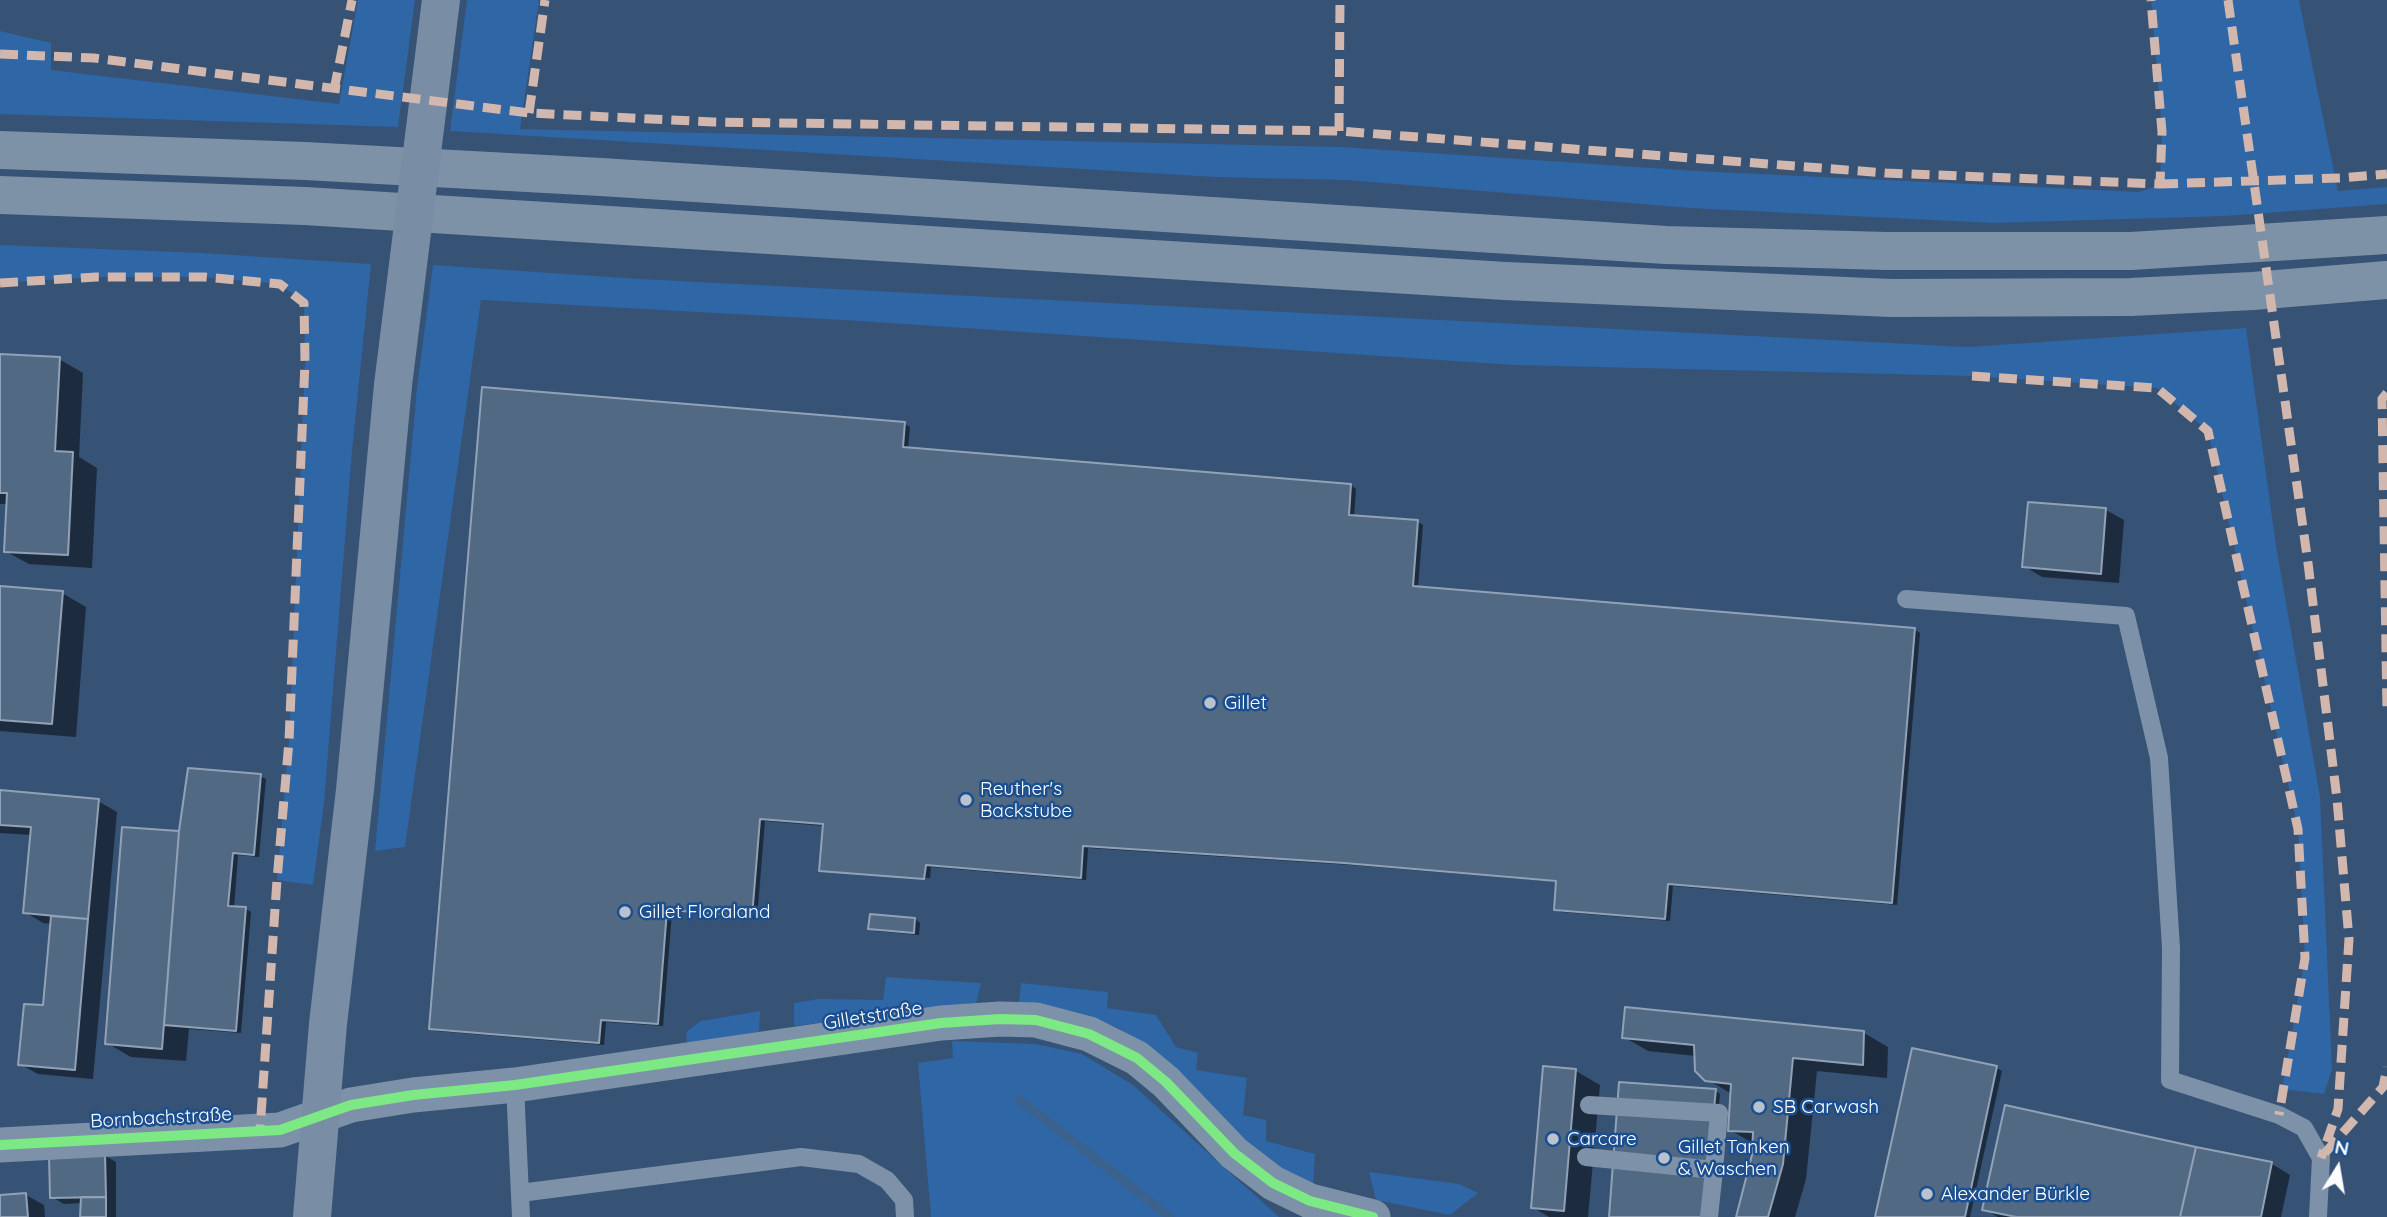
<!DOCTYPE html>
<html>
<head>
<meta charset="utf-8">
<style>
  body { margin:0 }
  #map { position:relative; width:2387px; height:1217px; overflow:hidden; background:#365274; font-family:Quicksand,sans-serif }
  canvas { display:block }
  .north { position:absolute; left:2303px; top:1133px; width:70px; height:70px; -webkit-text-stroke:5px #1b4f8f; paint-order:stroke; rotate:11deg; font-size:19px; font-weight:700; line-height:28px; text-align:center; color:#fff }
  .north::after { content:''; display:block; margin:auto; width:24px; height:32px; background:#fff; clip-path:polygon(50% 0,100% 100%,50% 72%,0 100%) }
</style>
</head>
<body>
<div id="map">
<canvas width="2387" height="1217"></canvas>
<div class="north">N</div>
</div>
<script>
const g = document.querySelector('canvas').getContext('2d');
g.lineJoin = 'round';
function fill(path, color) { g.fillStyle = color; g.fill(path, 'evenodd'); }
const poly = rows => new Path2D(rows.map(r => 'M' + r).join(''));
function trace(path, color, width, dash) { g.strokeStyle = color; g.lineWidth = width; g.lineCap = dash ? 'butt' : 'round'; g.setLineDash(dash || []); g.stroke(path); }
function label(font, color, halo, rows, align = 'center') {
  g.font = font + ' Quicksand,sans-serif'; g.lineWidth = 5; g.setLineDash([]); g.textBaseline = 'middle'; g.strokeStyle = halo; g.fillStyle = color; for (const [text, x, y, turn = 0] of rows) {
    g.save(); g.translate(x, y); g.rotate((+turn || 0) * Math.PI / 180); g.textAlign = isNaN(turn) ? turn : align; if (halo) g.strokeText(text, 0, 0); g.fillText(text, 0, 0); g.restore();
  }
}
fill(poly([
  [358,0,415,0,398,127,0,114,0,31,51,43,51,70,339,104],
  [467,0,539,0,520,129,1342,147,1696,171,2139,192,2160,185,2162,132,2151,0,2299,0,2338,191,2387,187,2387,204,2225,216,1993,223,1690,208,1347,180,1215,177,450,131],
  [0,245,203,253,371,264,352,451,324,803,313,885,277,880,289,741,305,362,304,303,280,284,204,277,96,277,0,283],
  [433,265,640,279,1968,347,2246,328,2276,546,2320,796,2332,1069,2324,1094,2282,1089,2305,958,2298,829,2208,431,2157,388,1972,376,1514,365,860,321,481,300,405,847,375,851,417,388],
  [886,977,981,983,976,1004,794,1026,794,1003,819,999,883,1000],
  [1021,983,1108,992,1107,1008,1156,1015,1176,1047,1198,1053,1196,1070,1247,1078,1243,1115,1266,1120,1266,1141,1315,1154,1313,1185,1262,1158,1143,1044,1118,1028,1091,1018,1019,1002],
  [760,1011,759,1032,687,1043,686,1032,701,1021],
  [952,1041,1035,1044,1082,1054,1133,1085,1279,1217,931,1217,918,1063,953,1058],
  [1369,1172,1459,1184,1478,1193,1450,1215,1376,1200]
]), '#2f66a5');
fill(poly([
  [0,356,59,359,83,373,79,457,97,468,92,568,29,564,5,551,8,504,0,504],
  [904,423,910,427,908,449,1351,485,1356,489,1354,517,1418,522,1423,525,1418,588,1914,629,1920,633,1897,905,1673,886,1670,921,1561,912,1556,909,1558,882,1351,865,1088,848,1086,880,931,867,930,878,824,869,824,872,821,870,824,826,765,821,757,919,672,912,663,1026,606,1022,604,1045,436,1031,431,1028],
  [2106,510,2124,520,2119,583,2042,577,2024,566],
  [0,588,62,593,86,607,76,737,0,731],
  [260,776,266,779,259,857,238,855,234,908,246,909,251,912,241,1033,189,1029,186,1061,131,1057,107,1043,179,833,181,835],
  [0,792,98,801,117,812,93,1079,38,1074,20,1064,45,1007,52,924,43,923,25,912,32,835,0,833],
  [915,919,920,923,919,935,875,931,870,928],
  [1864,1033,1888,1047,1887,1078,1817,1071,1806,1179,1795,1217,1738,1217,1754,1155,1754,1144,1730,1130,1732,1094,1706,1079,1696,1056,1648,1051,1624,1037],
  [1997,1068,2002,1071,1970,1217,1877,1217],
  [1576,1071,1600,1085,1588,1217,1549,1217,1532,1207],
  [1715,1090,1720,1094,1708,1217,1611,1217],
  [2006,1107,2272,1164,2290,1175,2281,1217,1998,1217,1984,1209],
  [104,1155,116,1162,116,1217,82,1217,83,1203,64,1204,52,1197],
  [26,1195,44,1205,45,1217,0,1217,0,1196]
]), '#0007');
trace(poly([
  [1020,1100,1170,1217]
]), '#3b618d', 9);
const building = poly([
  [0,354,60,357,55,451,73,452,68,555,4,552,7,493,0,493,0,354],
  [482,387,905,422,903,447,1351,484,1349,515,1418,520,1413,586,1915,628,1892,903,1668,884,1665,919,1554,910,1556,881,1344,863,1083,846,1081,878,926,865,924,879,819,871,823,824,760,819,752,917,667,910,658,1024,601,1020,599,1043,429,1029,482,387],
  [2028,502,2106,508,2101,574,2022,567,2028,502],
  [0,586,63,591,52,724,0,720,0,586],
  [188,768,261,774,254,855,233,853,228,906,246,907,236,1031,164,1025,179,831,188,768],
  [0,790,99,799,88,919,23,913,31,827,0,825,0,790],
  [122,827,179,831,162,1049,105,1044,122,827],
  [870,914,915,918,914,933,868,929,870,914],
  [51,916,88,919,75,1070,18,1065,24,1004,43,1005,51,916],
  [1625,1007,1864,1031,1863,1065,1793,1058,1783,1164,1768,1217,1736,1217,1752,1155,1753,1132,1728,1131,1731,1084,1705,1081,1695,1071,1694,1045,1622,1038,1625,1007],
  [1912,1048,1997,1066,1965,1217,1875,1217,1912,1048],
  [1543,1066,1576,1069,1564,1211,1531,1208,1543,1066],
  [1619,1082,1716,1089,1703,1217,1609,1217,1619,1082],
  [2005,1105,2196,1147,2180,1217,2016,1217,1982,1210,2005,1105],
  [2196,1147,2272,1162,2261,1217,2180,1217,2196,1147],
  [105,1153,106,1197,50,1198,49,1155,105,1153],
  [26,1193,28,1217,0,1217,0,1195,26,1193],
  [81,1197,106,1197,106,1217,80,1217,81,1197]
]);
fill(building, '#526984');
trace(building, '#92a2b6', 2);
trace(poly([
  [1906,599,2126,616,2159,758,2171,948,2170,1080,2279,1115,2304,1128,2321,1158,2318,1217],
  [515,1085,521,1217],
  [1589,1105,1719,1113,1714,1170],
  [1586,1157,1714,1170,1709,1217],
  [520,1193,801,1157,859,1164,887,1180,904,1200,905,1217]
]), '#7d92a8', 18);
trace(poly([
  [0,1145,280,1130,351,1105,413,1095,515,1085,941,1023,1000,1019,1036,1020,1089,1034,1137,1058,1166,1082,1234,1153,1273,1183,1310,1201,1373,1217]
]), '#7d92a8', 35);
trace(poly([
  [312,1217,328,1024,355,790,393,385]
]), '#798da4', 38);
trace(poly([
  [0,150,305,161,601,177,1666,245,1887,251,2131,251,2387,235],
  [0,195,305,206,1505,281,1891,298,2131,297,2253,291,2387,280]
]), '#7e92a7', 38);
trace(poly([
  [393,385,441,0]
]), '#798da4', 38);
trace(poly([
  [2228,0,2308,563,2337,799,2349,939,2338,1109,2321,1158],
  [0,54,94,58,529,113,713,122,1339,131,1886,173,2160,184,2162,132,2151,0],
  [334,90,352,0],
  [529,113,545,0],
  [1339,131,1340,0],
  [2160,184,2340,178,2387,174],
  [0,283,96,277,204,277,280,284,304,303,305,362,289,741,277,880,260,1130],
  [1972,376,2157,388,2208,431,2298,829,2305,958,2279,1115],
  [2387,393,2382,399,2387,712],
  [2325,1153,2383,1087,2387,1067]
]), '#d1b7ad', 9, [18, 9]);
trace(poly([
  [0,1145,280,1130,351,1105,413,1095,515,1085,941,1023,1000,1019,1036,1020,1089,1034,1137,1058,1166,1082,1234,1153,1273,1183,1310,1201,1373,1217]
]), '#7ce984', 10);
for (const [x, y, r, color] of [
  [1210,703,7,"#b9c2ce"],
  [966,800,7,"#b9c2ce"],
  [625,912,7,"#b9c2ce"],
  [1759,1107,7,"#b9c2ce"],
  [1553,1139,7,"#b9c2ce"],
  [1664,1158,7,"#b9c2ce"],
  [1927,1194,7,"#b9c2ce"]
]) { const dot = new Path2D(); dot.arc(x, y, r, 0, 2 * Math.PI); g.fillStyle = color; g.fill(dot); trace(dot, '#1b4f8f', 2.5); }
label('19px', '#fff', '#1b4f8f', [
  ["Gillet",1224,703],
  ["Reuther's",980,789],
  ["Backstube",980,811],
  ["Gillet Floraland",639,912],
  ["SB Carwash",1773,1107],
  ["Carcare",1567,1139],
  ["Gillet Tanken",1678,1147],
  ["& Waschen",1678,1169],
  ["Alexander Bürkle",1941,1194]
], 'left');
label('19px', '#fff', '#1b4f8f', [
  ["Gilletstraße",873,1016,-9],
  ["Bornbachstraße",161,1118,-3]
]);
</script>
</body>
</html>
